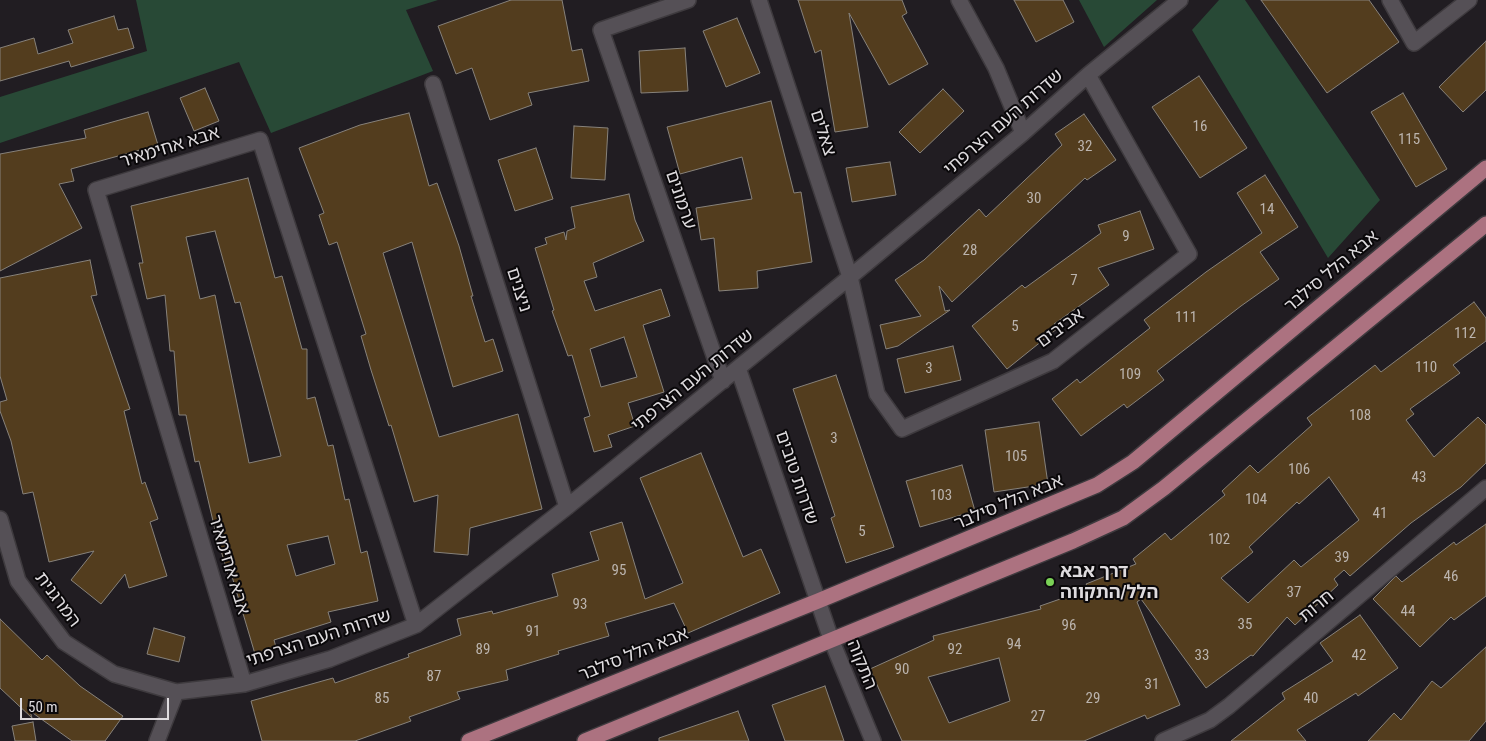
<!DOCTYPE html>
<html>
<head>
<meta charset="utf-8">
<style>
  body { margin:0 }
  #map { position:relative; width:1486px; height:741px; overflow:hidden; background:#211d22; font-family:"Roboto Condensed",sans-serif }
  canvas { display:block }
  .scale { position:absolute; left:20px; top:698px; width:149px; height:22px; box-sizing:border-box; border:2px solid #dedbde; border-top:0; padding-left:6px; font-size:15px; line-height:18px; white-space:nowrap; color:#dedbde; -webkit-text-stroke:4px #0a080a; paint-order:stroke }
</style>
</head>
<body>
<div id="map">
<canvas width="1486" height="741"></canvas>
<div class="scale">50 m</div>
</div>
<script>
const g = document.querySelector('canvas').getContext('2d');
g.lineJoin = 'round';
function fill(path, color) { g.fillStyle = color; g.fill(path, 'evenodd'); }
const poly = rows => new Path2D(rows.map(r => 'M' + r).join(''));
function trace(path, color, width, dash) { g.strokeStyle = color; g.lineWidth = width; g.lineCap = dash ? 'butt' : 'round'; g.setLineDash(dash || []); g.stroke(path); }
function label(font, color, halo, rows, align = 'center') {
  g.font = font + ' "Roboto Condensed","Noto Sans Hebrew",sans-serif'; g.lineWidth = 4; g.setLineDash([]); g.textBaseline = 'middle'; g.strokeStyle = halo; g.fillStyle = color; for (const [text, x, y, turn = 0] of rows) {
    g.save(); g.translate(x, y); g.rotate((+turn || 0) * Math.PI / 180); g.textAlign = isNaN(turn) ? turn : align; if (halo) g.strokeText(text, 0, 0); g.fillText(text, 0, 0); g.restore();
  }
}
fill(poly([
  [136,0,438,0,406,10,433,71,271,133,239,62,0,143,0,97,147,51],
  [1079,0,1157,0,1104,47],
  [1219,0,1245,0,1380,200,1328,258,1192,30]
]), '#284936');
const building = poly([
  [511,0,562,0,572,51,582,49,589,81,528,93,532,105,490,120,472,68,456,74,438,26,511,0],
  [798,0,902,0,907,13,902,16,928,64,889,85,849,13,868,127,835,132,821,50,815,53,798,0],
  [1014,0,1063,0,1074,22,1036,42,1014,0],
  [1261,0,1369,0,1399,42,1327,93,1261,0],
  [114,16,118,30,128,28,134,48,71,67,69,61,0,81,0,48,34,38,38,54,73,43,68,30,114,16],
  [737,18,760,73,726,87,703,31,737,18],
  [1486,41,1486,90,1463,112,1439,87,1486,41],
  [685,48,688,91,641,93,639,51,685,48],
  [1199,76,1247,148,1200,178,1152,107,1199,76],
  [205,88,219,121,194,131,180,98,205,88],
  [943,89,964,111,920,153,899,132,943,89],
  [1403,93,1447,169,1416,187,1371,112,1403,93],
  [771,101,794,193,801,192,812,262,757,271,758,288,719,291,714,238,701,240,696,208,752,199,742,157,680,174,667,127,771,101],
  [148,112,158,145,71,169,74,181,59,184,82,228,0,271,0,154,86,138,84,130,148,112],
  [409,113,429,186,437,183,459,246,473,296,471,296,485,342,493,339,503,371,453,387,412,242,383,253,439,437,518,414,542,509,470,528,468,555,434,552,438,495,414,502,391,425,389,426,371,370,361,336,366,334,337,242,329,245,319,215,324,213,299,148,360,125,409,113],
  [1084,114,1116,160,1087,180,1085,178,952,302,939,286,945,311,950,310,898,346,886,349,880,325,921,316,895,280,924,260,979,209,986,217,1062,145,1055,134,1084,114],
  [574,126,608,128,605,180,571,178,574,126],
  [536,148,553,199,515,211,498,160,536,148],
  [890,162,896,195,852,202,846,168,890,162],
  [1265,175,1298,227,1260,252,1279,279,1241,306,1157,371,1164,380,1127,408,1124,404,1081,436,1052,399,1077,379,1080,383,1150,328,1144,320,1206,272,1262,233,1237,193,1265,175],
  [248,178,275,278,282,276,302,349,307,349,307,399,315,397,328,446,333,445,345,500,349,499,361,553,367,551,378,601,328,612,331,622,274,640,276,647,255,654,231,573,228,574,216,534,199,461,195,462,186,415,179,415,174,351,170,351,165,295,147,299,139,263,143,263,131,206,248,178],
  [215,231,235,303,240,302,281,456,249,463,215,295,200,299,186,237,215,231],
  [328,536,335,564,296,576,287,545,328,536],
  [629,194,635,220,644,241,593,263,597,277,584,281,595,311,661,289,670,316,643,325,664,392,628,403,635,426,608,435,612,447,594,452,584,418,590,416,572,355,568,356,552,311,554,310,535,248,547,244,545,238,564,232,566,240,567,231,575,228,571,207,629,194],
  [624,337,637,377,601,387,590,349,624,337],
  [1140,211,1154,249,1098,268,1109,285,1054,324,1058,328,1007,369,972,326,1022,285,1025,288,1101,233,1098,225,1140,211],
  [90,260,97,295,91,296,130,409,124,411,142,484,145,482,158,519,150,522,167,576,129,588,125,574,101,604,71,580,94,551,49,562,33,492,23,494,11,441,0,411,0,402,7,400,0,376,0,278,90,260],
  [1474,302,1486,318,1486,341,1453,365,1460,373,1410,409,1414,414,1406,420,1434,457,1478,417,1486,425,1486,463,1461,487,1411,523,1350,576,1344,570,1334,579,1338,585,1295,625,1287,617,1253,656,1251,655,1206,688,1141,599,1137,602,1180,705,1147,719,1145,715,1084,741,902,741,870,669,934,640,933,636,1041,609,1040,606,1089,589,1086,584,1136,564,1133,559,1165,533,1171,540,1225,495,1222,491,1250,465,1258,473,1312,425,1307,418,1375,365,1381,372,1474,302],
  [1329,477,1359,520,1301,567,1294,560,1248,603,1221,578,1253,552,1249,547,1297,502,1299,504,1329,477],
  [999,658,1010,701,949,723,928,677,999,658],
  [953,346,961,380,905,393,897,359,953,346],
  [836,375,894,547,846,563,831,518,835,516,793,389,836,375],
  [1039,422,1048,484,994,492,985,430,1039,422],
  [701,453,743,557,761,549,780,593,688,633,674,603,605,623,609,636,558,651,559,654,506,670,508,680,457,692,460,699,409,717,411,721,355,741,262,741,251,701,333,678,335,683,409,657,408,654,461,635,457,619,492,611,493,614,558,596,552,574,599,560,590,532,622,522,645,599,683,583,640,478,701,453],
  [962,465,975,511,920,527,906,481,962,465],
  [1486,524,1486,596,1454,620,1451,617,1420,647,1373,599,1396,576,1402,582,1454,542,1456,545,1486,524],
  [1360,615,1398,668,1358,696,1356,693,1297,730,1306,741,1231,741,1285,699,1282,693,1333,661,1320,643,1360,615],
  [0,619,42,660,47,655,80,686,123,716,105,741,72,741,30,711,32,718,0,688,0,619],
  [154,628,185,637,179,662,147,654,154,628],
  [1486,647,1486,721,1469,741,1368,741,1394,713,1401,720,1432,681,1441,688,1486,647],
  [825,686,844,741,785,741,772,705,825,686],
  [738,711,749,741,659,741,659,738,738,711],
  [33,722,36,741,15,741,12,726,33,722]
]);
fill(building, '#533d1e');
trace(building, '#87827b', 1);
const minor = poly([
  [688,0,601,30,723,381],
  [759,0,850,277,877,394,902,429,1053,361,1189,254,1088,75],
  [959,0,996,68,1023,133],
  [1390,0,1414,43,1469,0],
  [433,84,567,507],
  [738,368,831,639,873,741],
  [0,519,18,581,64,642,114,674,176,692,244,684,330,659,416,625,567,507,850,277,1023,133,1088,75,1180,0],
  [244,684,96,190,260,140,416,625],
  [157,741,176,692],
  [1163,741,1210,720,1229,706,1486,488]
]);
const major = poly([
  [469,741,818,601,1097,485,1133,462,1486,168],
  [585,741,1073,541,1123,518,1164,488,1486,224]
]);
trace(minor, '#3e3a3e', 18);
trace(major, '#3e3a3e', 18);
trace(minor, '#555056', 15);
trace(major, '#ac7280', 15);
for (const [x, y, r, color] of [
  [1050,582,5,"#7ad156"]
]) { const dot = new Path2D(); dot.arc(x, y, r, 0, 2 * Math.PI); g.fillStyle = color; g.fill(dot); trace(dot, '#0a080a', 2); }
label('15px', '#bbb4ae', null, [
  ["16",1200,127],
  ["115",1409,140],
  ["32",1085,147],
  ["30",1034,199],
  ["14",1267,210],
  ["9",1126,237],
  ["28",970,251],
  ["7",1074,281],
  ["111",1186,318],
  ["5",1015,327],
  ["112",1465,334],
  ["110",1426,368],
  ["3",929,369],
  ["109",1130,375],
  ["108",1360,416],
  ["3",834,439],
  ["105",1016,457],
  ["106",1299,470],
  ["43",1419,478],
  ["103",941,496],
  ["104",1256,500],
  ["41",1380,514],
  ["5",862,532],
  ["102",1219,540],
  ["39",1342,558],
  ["95",619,571],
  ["46",1451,577],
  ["37",1294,593],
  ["93",580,605],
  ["44",1408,612],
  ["35",1245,625],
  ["96",1069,626],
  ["91",533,632],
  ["94",1014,645],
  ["89",483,650],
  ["92",955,650],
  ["33",1202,656],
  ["42",1359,656],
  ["90",902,670],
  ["87",434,677],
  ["31",1152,685],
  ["85",382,699],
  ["29",1093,699],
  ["40",1311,699],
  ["27",1038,717]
]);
label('18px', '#dedbde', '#0a080a', [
  ["שדרות העם הצרפתי",1004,123,-41],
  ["צאלים",822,133,72],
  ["אבא אחימאיר",170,148,-17],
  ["ערמונים",680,200,71],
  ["אבא הלל סילבר",1332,272,-40],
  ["ניצנים",518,290,72],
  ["אביבים",1061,329,-36],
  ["שדרות העם הצרפתי",693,381,-39],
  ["שדרות טובים",796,478,71],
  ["אבא הלל סילבר",1009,503,-23],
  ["אבא אחימאיר",228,565,73],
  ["המרגנית",57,600,53],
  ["חרות",1317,607,-40],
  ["שדרות העם הצרפתי",319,639,-18],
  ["אבא הלל סילבר",634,655,-22],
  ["התקוה",861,665,68]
]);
label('bold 18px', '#dedbde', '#0a080a', [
  ["דרך אבא",1060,572],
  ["הלל/התקווה",1060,593]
], 'left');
</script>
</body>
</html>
